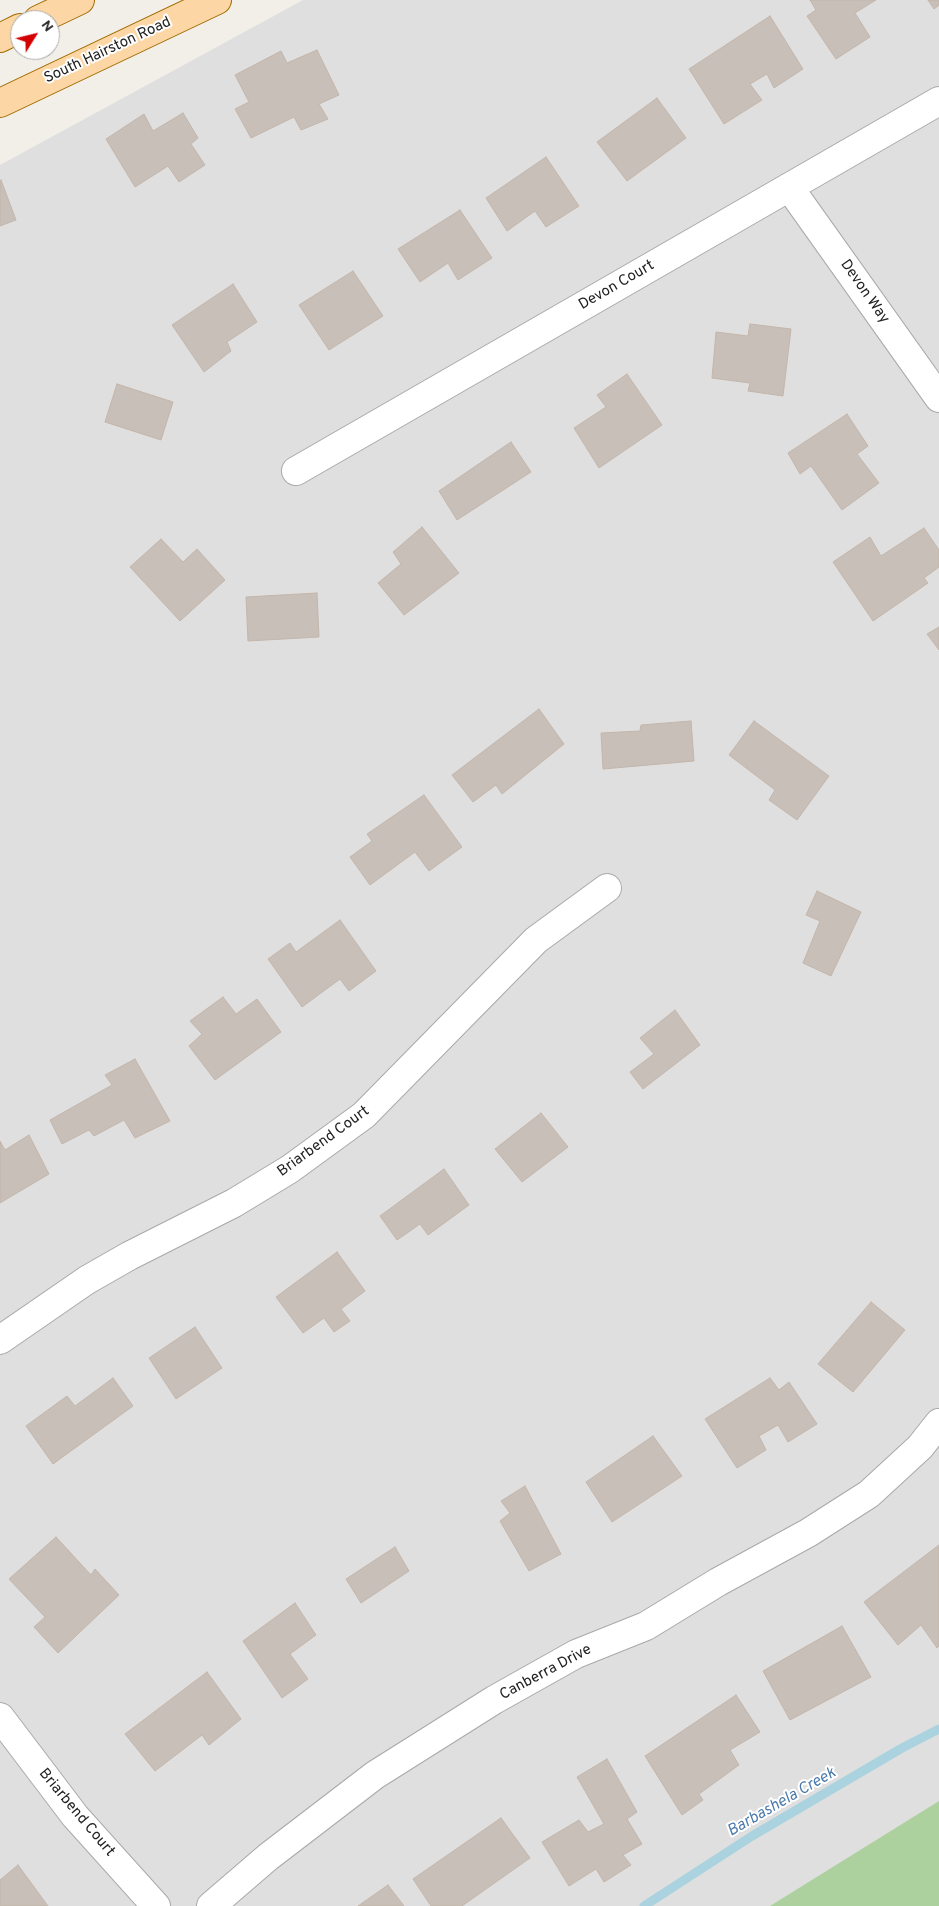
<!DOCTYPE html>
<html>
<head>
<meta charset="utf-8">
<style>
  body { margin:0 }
  #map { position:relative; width:939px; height:1906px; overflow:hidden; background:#f2efe9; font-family:Overpass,sans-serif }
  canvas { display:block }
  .north { position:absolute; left:10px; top:10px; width:50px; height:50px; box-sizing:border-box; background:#fff; border:1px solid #a7a7a7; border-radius:50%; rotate:54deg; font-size:14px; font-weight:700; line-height:20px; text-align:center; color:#222 }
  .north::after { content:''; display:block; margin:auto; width:18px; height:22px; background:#d40000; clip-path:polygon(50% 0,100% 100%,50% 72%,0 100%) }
</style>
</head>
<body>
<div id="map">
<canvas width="939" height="1906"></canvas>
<div class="north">N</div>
</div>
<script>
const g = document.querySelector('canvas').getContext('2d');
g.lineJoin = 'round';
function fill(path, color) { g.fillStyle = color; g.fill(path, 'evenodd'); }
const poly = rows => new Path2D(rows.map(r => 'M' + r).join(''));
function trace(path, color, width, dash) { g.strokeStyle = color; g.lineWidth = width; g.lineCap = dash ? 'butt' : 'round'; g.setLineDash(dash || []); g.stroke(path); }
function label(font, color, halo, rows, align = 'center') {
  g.font = font + ' Overpass,sans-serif'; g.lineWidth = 4; g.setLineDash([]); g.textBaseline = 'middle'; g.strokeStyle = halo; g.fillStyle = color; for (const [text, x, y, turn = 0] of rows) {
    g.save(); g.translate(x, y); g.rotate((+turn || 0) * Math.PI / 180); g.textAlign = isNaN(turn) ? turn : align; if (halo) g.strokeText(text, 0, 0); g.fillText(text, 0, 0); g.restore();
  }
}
fill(poly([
  [303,0,939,0,939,1906,0,1906,0,165]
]), '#e0dfdf');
fill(poly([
  [939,1801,939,1906,770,1906]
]), '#add19e');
trace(poly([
  [644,1906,752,1836,902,1748,939,1729]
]), '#aad3df', 9);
const building = poly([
  [810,0,876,0,855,13,870,37,836,59,807,16,816,10,810,0],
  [928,0,939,0,939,5,934,9,928,0],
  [770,16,803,69,774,88,767,74,750,84,762,100,724,124,689,69,770,16],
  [317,50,339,95,319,104,328,119,301,130,294,117,251,138,235,109,249,102,235,75,281,51,287,63,317,50],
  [657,98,686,138,627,181,597,142,657,98],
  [183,113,198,138,191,144,205,165,179,182,168,166,135,187,106,139,144,114,153,131,183,113],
  [546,157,579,206,546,227,535,211,507,231,486,198,546,157],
  [1,180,16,220,0,226,0,181,1,180],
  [460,210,492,258,458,280,448,263,420,282,398,249,460,210],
  [353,271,383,316,329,350,299,305,353,271],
  [233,284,257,322,227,342,231,351,204,372,172,325,233,284],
  [750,324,791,329,783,396,748,391,750,383,712,378,716,332,748,336,750,324],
  [627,374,662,425,599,468,574,428,606,407,597,395,627,374],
  [117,384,173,402,161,440,105,422,117,384],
  [847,414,868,446,857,454,879,483,842,510,811,466,800,474,788,453,847,414],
  [511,442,531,472,457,520,439,491,511,442],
  [422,527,459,573,404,615,378,583,401,564,393,552,422,527],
  [924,528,939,550,939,567,924,578,928,583,873,621,833,562,870,537,881,556,924,528],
  [161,539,183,562,197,549,225,580,180,621,130,567,161,539],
  [317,593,319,637,248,641,246,597,317,593],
  [939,627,939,650,927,634,939,627],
  [539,709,564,744,502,794,496,785,473,802,452,775,539,709],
  [691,721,694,761,603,769,601,733,640,731,641,725,691,721],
  [754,721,829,776,797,820,769,800,775,790,729,755,754,721],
  [424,795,462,847,429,871,415,852,370,885,350,857,372,841,367,834,424,795],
  [817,891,861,912,831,976,803,963,820,921,806,915,817,891],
  [340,920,376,971,349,991,340,979,302,1007,268,959,290,943,296,952,340,920],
  [223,997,236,1014,257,999,281,1032,215,1080,189,1046,202,1034,190,1021,223,997],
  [675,1010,700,1045,643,1089,630,1072,654,1054,640,1038,675,1010],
  [135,1059,170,1121,135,1138,124,1120,94,1136,89,1130,62,1144,50,1120,112,1085,105,1075,135,1059],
  [541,1113,568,1147,522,1182,495,1149,541,1113],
  [29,1135,49,1174,0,1203,0,1141,5,1150,29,1135],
  [444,1169,469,1205,428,1235,420,1224,397,1240,380,1216,444,1169],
  [337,1252,365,1291,341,1309,350,1321,334,1332,324,1318,303,1333,276,1297,337,1252],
  [871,1302,905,1330,853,1392,818,1364,871,1302],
  [195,1327,222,1368,176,1399,149,1358,195,1327],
  [113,1378,133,1406,53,1464,26,1426,67,1396,75,1406,113,1378],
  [770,1378,779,1390,789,1382,817,1424,788,1442,778,1425,759,1436,766,1450,737,1468,705,1419,770,1378],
  [653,1436,682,1476,612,1522,586,1482,653,1436],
  [525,1486,561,1554,529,1571,500,1521,510,1513,501,1501,525,1486],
  [56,1537,91,1575,95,1569,119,1595,58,1653,34,1627,45,1617,9,1579,56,1537],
  [939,1545,939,1646,937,1648,921,1625,898,1645,864,1602,939,1545],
  [395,1547,409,1571,361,1603,346,1579,395,1547],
  [295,1603,316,1635,290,1654,308,1679,282,1698,243,1641,295,1603],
  [842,1626,871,1677,790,1720,763,1671,842,1626],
  [207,1672,241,1719,209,1745,202,1735,155,1771,125,1734,207,1672],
  [736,1695,760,1732,730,1750,739,1765,699,1794,703,1800,682,1815,645,1756,736,1695],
  [607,1759,637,1812,627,1819,642,1844,623,1855,631,1865,604,1882,596,1869,569,1886,542,1842,579,1820,588,1832,604,1824,577,1777,607,1759],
  [501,1818,530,1858,462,1906,431,1906,413,1879,501,1818],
  [18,1865,48,1906,0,1906,0,1880,18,1865],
  [388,1885,404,1906,358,1906,388,1885]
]);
fill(building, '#c7bfb8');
trace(building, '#c4b6ab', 1);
const minor = poly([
  [789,187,939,398],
  [296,471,939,101],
  [0,1340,87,1280,129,1256,234,1203,290,1169,364,1115,536,940,607,888],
  [0,1717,75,1816,156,1906],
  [211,1906,268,1857,375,1775,494,1700,576,1654,646,1626,718,1582,808,1533,869,1494,920,1447,939,1423]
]);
const primary = poly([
  [38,20,80,0],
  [0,38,20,28],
  [0,103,217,0]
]);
trace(minor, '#a9a9a9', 30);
trace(primary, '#a06b00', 30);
trace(minor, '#fff', 28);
trace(primary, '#fcd6a4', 28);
label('15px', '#222', '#fff', [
  ["South Hairston Road",108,51,-25],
  ["Devon Court",617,286,-30],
  ["Devon Way",864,292,55],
  ["Briarbend Court",324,1142,-36],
  ["Canberra Drive",546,1673,-28],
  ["Briarbend Court",76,1813,50]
]);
label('italic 16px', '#4a7aab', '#fff', [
  ["Barbashela Creek",782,1803,-30]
]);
</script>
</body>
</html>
